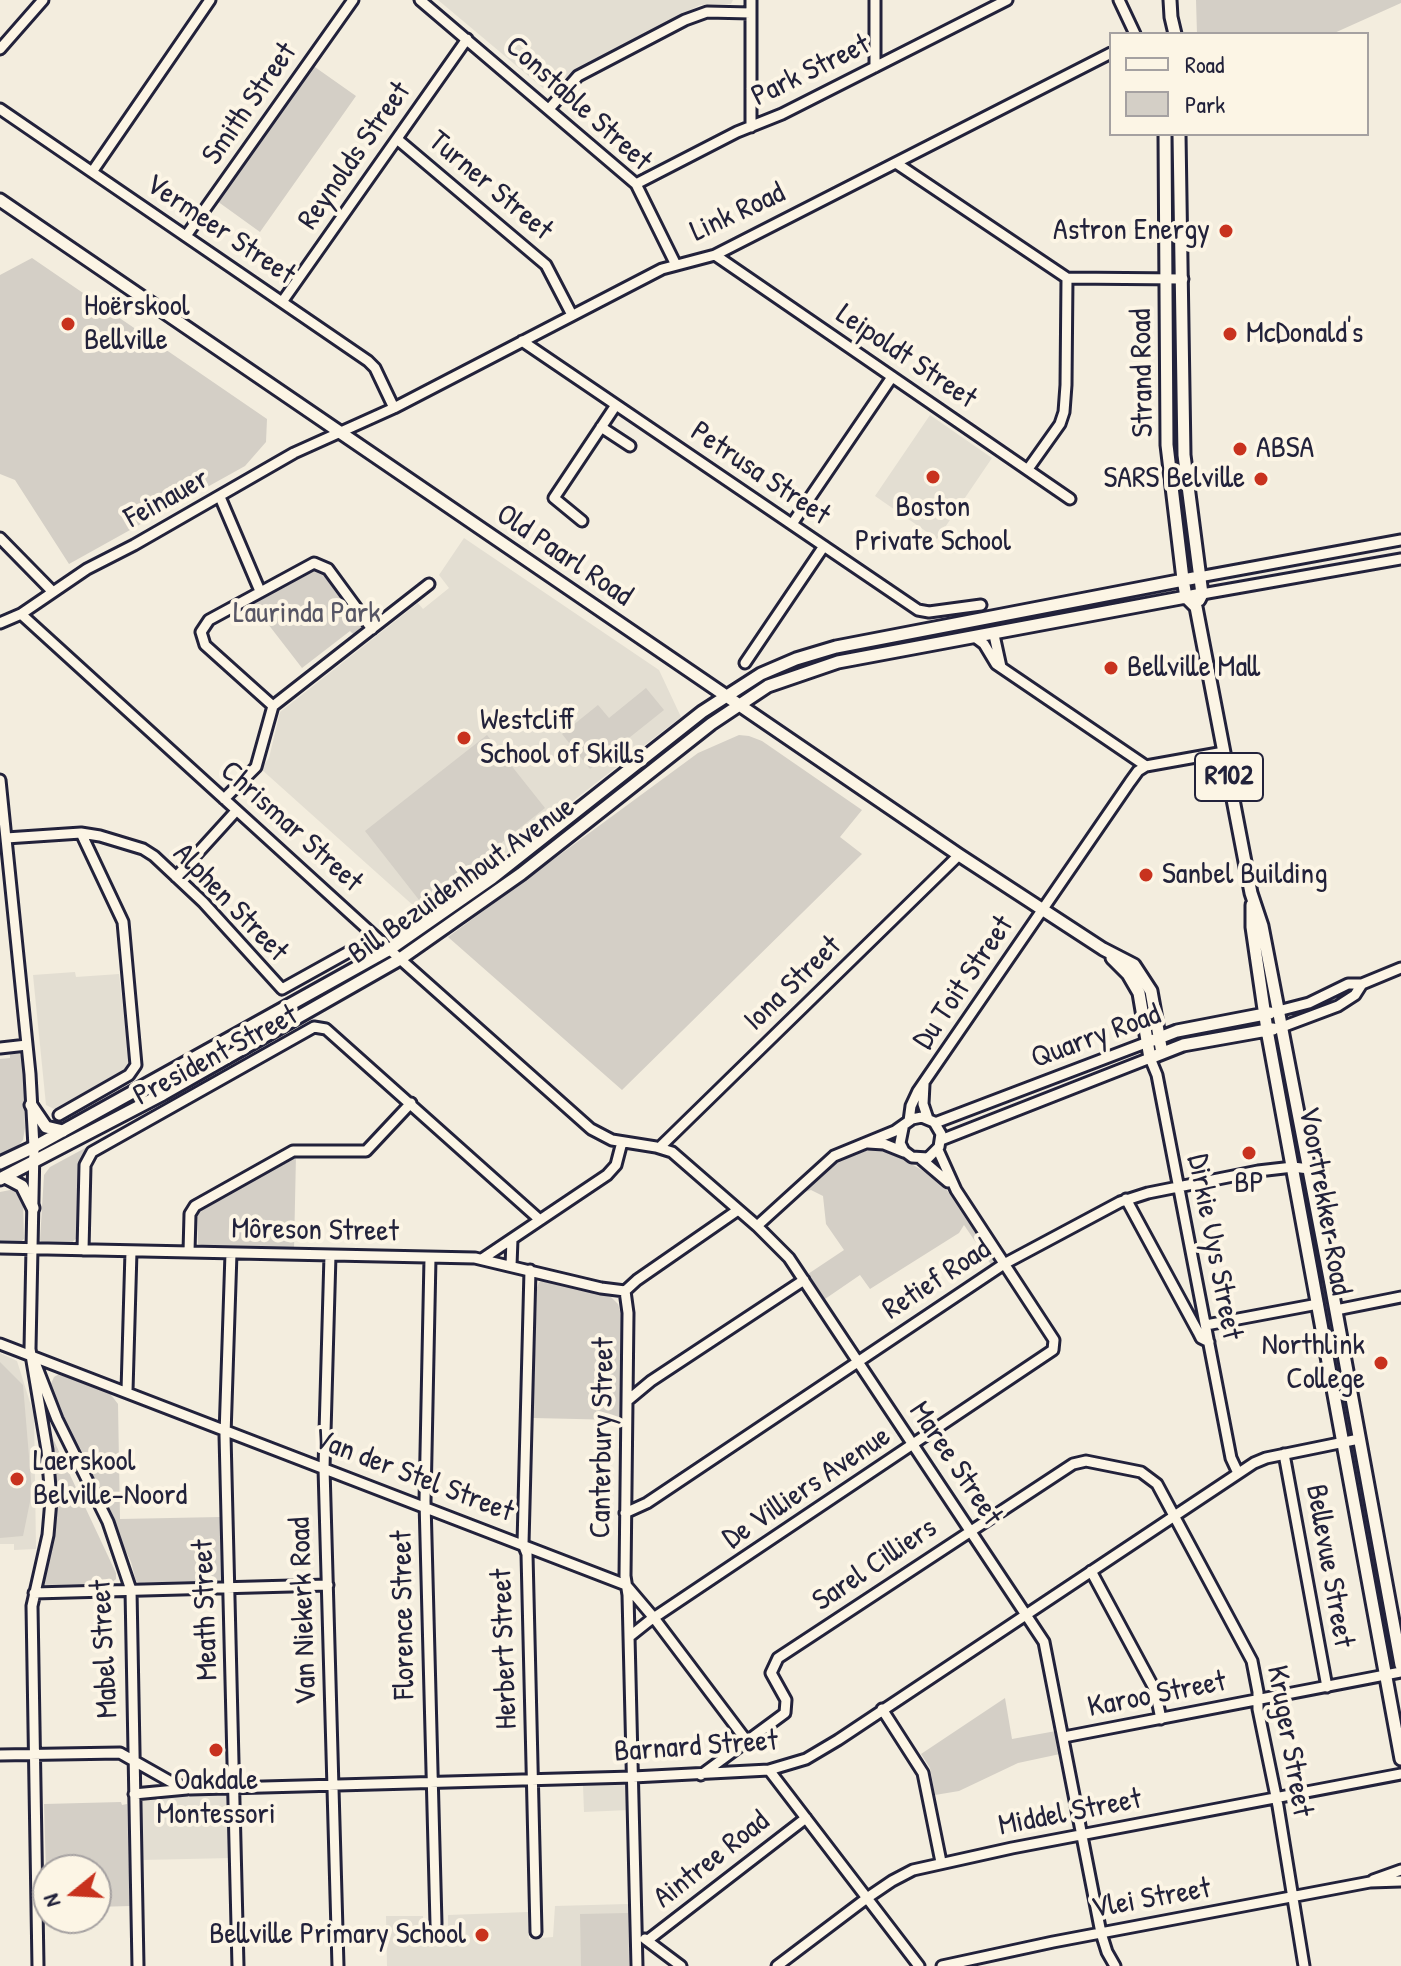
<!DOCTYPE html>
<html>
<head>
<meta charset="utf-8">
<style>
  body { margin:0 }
  #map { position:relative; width:1401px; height:1966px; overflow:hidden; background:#f3edde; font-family:"Patrick Hand",sans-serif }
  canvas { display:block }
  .legend { position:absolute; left:1109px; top:32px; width:260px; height:104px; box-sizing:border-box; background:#fcf5e5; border:2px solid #a5a1a1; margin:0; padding:10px 14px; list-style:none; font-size:24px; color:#22223b }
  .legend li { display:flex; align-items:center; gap:16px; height:40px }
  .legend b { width:40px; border:2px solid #a5a1a1 }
  .north { position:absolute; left:32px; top:1854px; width:80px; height:80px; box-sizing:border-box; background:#fcf5e5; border:2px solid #a5a1a1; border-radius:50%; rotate:252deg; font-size:22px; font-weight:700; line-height:32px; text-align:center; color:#22223b }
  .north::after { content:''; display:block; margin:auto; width:28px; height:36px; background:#c8321e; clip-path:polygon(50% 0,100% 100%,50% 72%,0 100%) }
</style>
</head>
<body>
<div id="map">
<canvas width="1401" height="1966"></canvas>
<ul class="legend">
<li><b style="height:10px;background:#fcf5e5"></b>Road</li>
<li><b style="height:22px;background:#d4cfc6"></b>Park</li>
</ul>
<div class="north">N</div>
</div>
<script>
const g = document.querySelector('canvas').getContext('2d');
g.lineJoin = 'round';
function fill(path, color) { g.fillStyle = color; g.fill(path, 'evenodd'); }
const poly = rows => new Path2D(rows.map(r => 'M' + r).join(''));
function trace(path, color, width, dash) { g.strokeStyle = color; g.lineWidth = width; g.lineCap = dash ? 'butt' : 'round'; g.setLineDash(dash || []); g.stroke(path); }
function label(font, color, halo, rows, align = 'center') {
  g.font = font + ' "Patrick Hand",sans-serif'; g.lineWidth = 8; g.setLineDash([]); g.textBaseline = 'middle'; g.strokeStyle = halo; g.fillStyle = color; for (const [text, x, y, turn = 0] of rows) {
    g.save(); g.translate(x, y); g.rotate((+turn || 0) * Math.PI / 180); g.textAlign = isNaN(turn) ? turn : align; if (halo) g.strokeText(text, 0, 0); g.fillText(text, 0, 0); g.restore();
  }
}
fill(poly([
  [438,0,733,0,731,4,700,5,575,70,552,88,543,88],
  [930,415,992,458,937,539,875,496],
  [464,538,659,670,681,717,425,916,261,769,269,758,280,712,418,603,423,609,449,588,439,575],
  [75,972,76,977,119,974,129,1061,124,1070,54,1109,46,1105,33,975],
  [0,1353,17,1361,34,1415,36,1549,14,1550,14,1544,0,1544],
  [624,1784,628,1791,629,1810,584,1812,583,1785],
  [228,1793,230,1796,232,1858,141,1860,140,1802,144,1796],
  [628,1904,629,1966,387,1966,386,1916,423,1916,424,1935,448,1935,448,1915,528,1912,529,1939,553,1937,555,1906]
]), '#e3ded2');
fill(poly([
  [1196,0,1401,0,1401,3,1332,34,1197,34],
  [312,65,356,96,260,232,217,201],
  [32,258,267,419,266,442,245,466,69,564,15,480,0,474,0,275],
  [312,568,324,572,360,620,361,629,355,636,350,631,302,668,251,602],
  [646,688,664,710,590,769,562,734,598,705,609,718],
  [487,735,545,808,423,905,365,831],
  [739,735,749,736,762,741,862,810,840,837,862,854,622,1090,448,937,698,753],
  [10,1051,17,1051,22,1057,27,1104,24,1105,25,1128,23,1140,18,1146,0,1155,0,1059,10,1058],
  [87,1147,89,1149,81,1165,78,1237,70,1244,42,1243,40,1240,44,1175,50,1167],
  [874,1148,894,1154,941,1181,993,1260,992,1266,964,1225,959,1233,870,1289,860,1275,825,1299,808,1274,844,1250,826,1224,823,1196,811,1190,805,1192,802,1188,837,1161],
  [296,1155,294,1249,204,1246,198,1244,197,1213],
  [15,1189,23,1199,24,1239,19,1243,0,1242,0,1192],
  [544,1281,611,1297,618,1304,621,1314,620,1420,533,1418,537,1288,539,1282],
  [0,1362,23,1385,32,1492,23,1536,0,1538],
  [59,1374,108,1391,118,1404,120,1519,220,1517,221,1580,139,1583,136,1581,131,1562,61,1418,50,1386,54,1377],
  [48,1428,116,1573,116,1579,110,1584,39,1585,51,1532,46,1431],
  [1005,1698,1012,1739,1056,1731,1060,1754,1018,1763,959,1791,935,1795,930,1768,921,1754],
  [121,1802,122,1805,127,1804,130,1906,96,1907,96,1870,48,1870,47,1908,44,1804],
  [628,1913,629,1966,581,1966,580,1914]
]), '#d4cfc6');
const minor = poly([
  [420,0,636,184,676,265],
  [751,0,751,127],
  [875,0,875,67],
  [1119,0,1135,34],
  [0,49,43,0],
  [0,109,368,361,375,368,394,408],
  [549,109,578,76,685,20,707,12,751,13],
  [397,139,546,265,572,315],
  [896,163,1067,278,1183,279],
  [92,172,210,0],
  [636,184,737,132,782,114,1007,0],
  [186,236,353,0],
  [715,255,1070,499],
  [282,302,467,39],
  [522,341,918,610,929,612,981,605],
  [601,427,630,446],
  [1028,469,1060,424,1064,412,1066,385,1067,278],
  [220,497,260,591],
  [582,521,554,498,616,405],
  [792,524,892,377],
  [0,538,52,591],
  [1199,577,1401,540],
  [1202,594,1401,559],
  [21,614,400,959,591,1129,612,1140,656,1147,672,1152,757,1226,789,1258,1044,1642,1101,1933,1107,1952,1115,1966],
  [0,623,21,614,87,569,134,545,294,453,394,408,662,269,715,255,1111,53],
  [994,635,1001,667],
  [976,638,984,644,996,664,1146,766,1224,752],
  [745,663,824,546],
  [273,706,205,645,201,632,209,620,314,563,328,569,372,629],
  [0,780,30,1074,34,1147,30,1349,47,1450,51,1500,48,1535,32,1606,38,1966],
  [224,799,256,767,273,706,429,584],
  [6,838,81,833,100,836,143,849,154,856,203,902,282,989,354,949],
  [176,877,236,811],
  [1278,1011,1309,1003,1348,984,1362,984,1401,968],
  [1282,1027,1338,1006,1355,995,1362,984],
  [0,1048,27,1045],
  [924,1084,923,1104,928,1119],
  [59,1115,129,1075,136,1065,123,922,81,833],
  [909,1121,911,1106,918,1091,1130,782,1138,771,1146,766],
  [935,1123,1148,1042],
  [941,1140,1150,1058,1157,1075,1231,1458,1238,1473],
  [868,1143,884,1144,904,1152],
  [660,1147,959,855],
  [921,1159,948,1182],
  [1126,1199,1198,1332,1201,1338,1209,1342],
  [757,1226,834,1156,895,1131,912,1119,922,1117,934,1122,941,1134,939,1147,928,1158,912,1157,904,1151,900,1143,903,1128],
  [0,1248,475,1258,601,1288,625,1291],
  [83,1250,85,1165,92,1152,314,1027,326,1029,540,1220],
  [189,1252,190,1214,195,1206,293,1151,366,1151,411,1103],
  [231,1253,225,1435,238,1966],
  [330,1255,324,1468,338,1966],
  [430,1258,425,1501,436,1924],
  [482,1259,607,1175,616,1165,622,1142],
  [511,1266,512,1239],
  [530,1270,523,1544,527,1554,536,1932],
  [625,1291,628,1313,625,1576,628,1595,637,1966],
  [625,1291,637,1280,738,1210],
  [1336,1310,1401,1297],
  [1206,1325,1318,1304],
  [0,1344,626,1585,654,1618,746,1740],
  [34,1360,57,1419,108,1522,131,1590,138,1966],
  [127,1391,131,1251],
  [627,1401,651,1381,804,1280],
  [1284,1454,1327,1687],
  [625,1513,647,1503,1004,1264,1120,1202,1148,1193,1258,1171,1293,1167,1309,1169],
  [1091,1571,1155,1690,1161,1719],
  [34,1593,328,1585],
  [629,1637,649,1621,1053,1350,1054,1340,956,1190,938,1150],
  [882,1709,923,1773,941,1862],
  [1064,1737,1401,1672],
  [0,1755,120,1753,173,1783,190,1789,633,1777,769,1770,806,1759,838,1740,1254,1463,1266,1458,1359,1439],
  [769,1770,919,1966],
  [701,1775,785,1713,786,1700,771,1673,778,1658,1073,1464,1086,1461,1141,1472,1157,1484,1252,1661,1258,1692,1258,1709,1278,1806,1304,1966],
  [134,1794,187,1789],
  [1373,1880,1401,1870],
  [645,1939,681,1966],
  [648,1940,806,1818],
  [777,1966,867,1898,892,1881,913,1870,1012,1848,1401,1774],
  [942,1966,1053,1942,1370,1882,1401,1881]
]);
const major = poly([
  [1170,0,1171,17,1175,34],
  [1165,134,1167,445,1183,579,1186,597,1196,607,1251,893,1262,926,1331,1284,1401,1665],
  [1179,134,1184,455,1202,594,1199,600],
  [0,200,959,855,1103,949,1134,965,1151,991,1162,1053],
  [1252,905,1252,927,1267,1030,1401,1759],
  [1112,958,1128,974,1139,993,1150,1058,1183,1045,1273,1029],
  [1154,1040,1177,1031,1270,1013],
  [31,1105,46,1127,63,1131],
  [0,1163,34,1147,390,949,492,878,702,712,761,674,796,659,836,647,1199,577],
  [5,1177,22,1186,33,1208],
  [0,1179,163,1094,400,959,521,874,711,724,768,686,838,662,1202,594]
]);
trace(minor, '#22223b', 15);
trace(major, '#22223b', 17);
trace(minor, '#fcf5e5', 9);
trace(major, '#fcf5e5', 11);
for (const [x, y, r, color] of [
  [1226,231,8,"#c8321e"],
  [68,324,8,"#c8321e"],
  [1230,334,8,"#c8321e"],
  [1240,449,8,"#c8321e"],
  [933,477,8,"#c8321e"],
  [1261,479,8,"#c8321e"],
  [1111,668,8,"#c8321e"],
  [464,738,8,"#c8321e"],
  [1146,875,8,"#c8321e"],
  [1249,1153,8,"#c8321e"],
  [1381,1363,8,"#c8321e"],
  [17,1479,8,"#c8321e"],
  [216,1750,8,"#c8321e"],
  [482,1935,8,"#c8321e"]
]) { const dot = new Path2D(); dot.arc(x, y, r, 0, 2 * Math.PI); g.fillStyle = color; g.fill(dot); trace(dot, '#fcf5e5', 3); }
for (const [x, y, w] of [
  [1229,777,68]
]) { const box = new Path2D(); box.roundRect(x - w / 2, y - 24, w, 48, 6); g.fillStyle = '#fcf5e5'; g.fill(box); trace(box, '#22223b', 2); }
label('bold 28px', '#22223b', null, [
  ["R102",1229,777]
]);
label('30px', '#22223b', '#fcf5e5', [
  ["Park Street",811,71,-26],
  ["Smith Street",250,104,-55],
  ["Constable Street",578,104,42],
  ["Reynolds Street",355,156,-55],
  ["Turner Street",490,186,40],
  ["Link Road",738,213,-25],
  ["Vermeer Street",220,230,34],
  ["Leipoldt Street",906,357,34],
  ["Strand Road",1143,373,-91],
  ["Petrusa Street",760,474,34],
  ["Feinauer",167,499,-29],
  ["Old Paarl Road",564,556,34],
  ["Chrismar Street",291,827,42],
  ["Bill Bezuidenhout Avenue",462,881,-35],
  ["Alphen Street",230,903,46],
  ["Du Toit Street",964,983,-56],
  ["Iona Street",793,984,-44],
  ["Quarry Road",1096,1037,-20],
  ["President Street",216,1056,-28],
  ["Voortrekker Road",1324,1201,80],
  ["Môreson Street",315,1231,1],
  ["Dirkie Uys Street",1214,1247,79],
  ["Retief Road",937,1280,-33],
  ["Canterbury Street",603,1438,-89],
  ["Maree Street",955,1464,56],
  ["Van der Stel Street",413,1476,21],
  ["De Villiers Avenue",807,1488,-34],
  ["Sarel Cilliers",875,1565,-34],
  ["Bellevue Street",1329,1566,80],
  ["Meath Street",206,1610,-92],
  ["Van Niekerk Road",304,1611,-92],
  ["Florence Street",404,1615,-91],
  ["Mabel Street",105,1649,-93],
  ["Herbert Street",505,1649,-92],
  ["Karoo Street",1157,1695,-11],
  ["Kruger Street",1289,1741,80],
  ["Barnard Street",696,1747,-4],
  ["Middel Street",1070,1813,-11],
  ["Aintree Road",712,1860,-38],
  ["Vlei Street",1151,1899,-10]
]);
label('30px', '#22223b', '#fcf5e5', [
  ["Astron Energy",1210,231,"right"],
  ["Hoërskool",84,307],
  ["Bellville",84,341],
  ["McDonald's",1246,334],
  ["ABSA",1256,449],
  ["SARS Belville",1245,479,"right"],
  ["Boston",933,508,"center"],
  ["Private School",933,542,"center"],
  ["Bellville Mall",1127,668],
  ["Westcliff",480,721],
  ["School of Skills",480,755],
  ["Sanbel Building",1162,875],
  ["BP",1249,1184,"center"],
  ["Northlink",1365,1346,"right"],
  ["College",1365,1380,"right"],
  ["Laerskool",33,1462],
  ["Belville-Noord",33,1496],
  ["Oakdale",216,1781,"center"],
  ["Montessori",216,1815,"center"],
  ["Bellville Primary School",466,1935,"right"]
], 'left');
label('30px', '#575665', '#fcf5e5', [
  ["Laurinda Park",307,614]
]);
</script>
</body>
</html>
